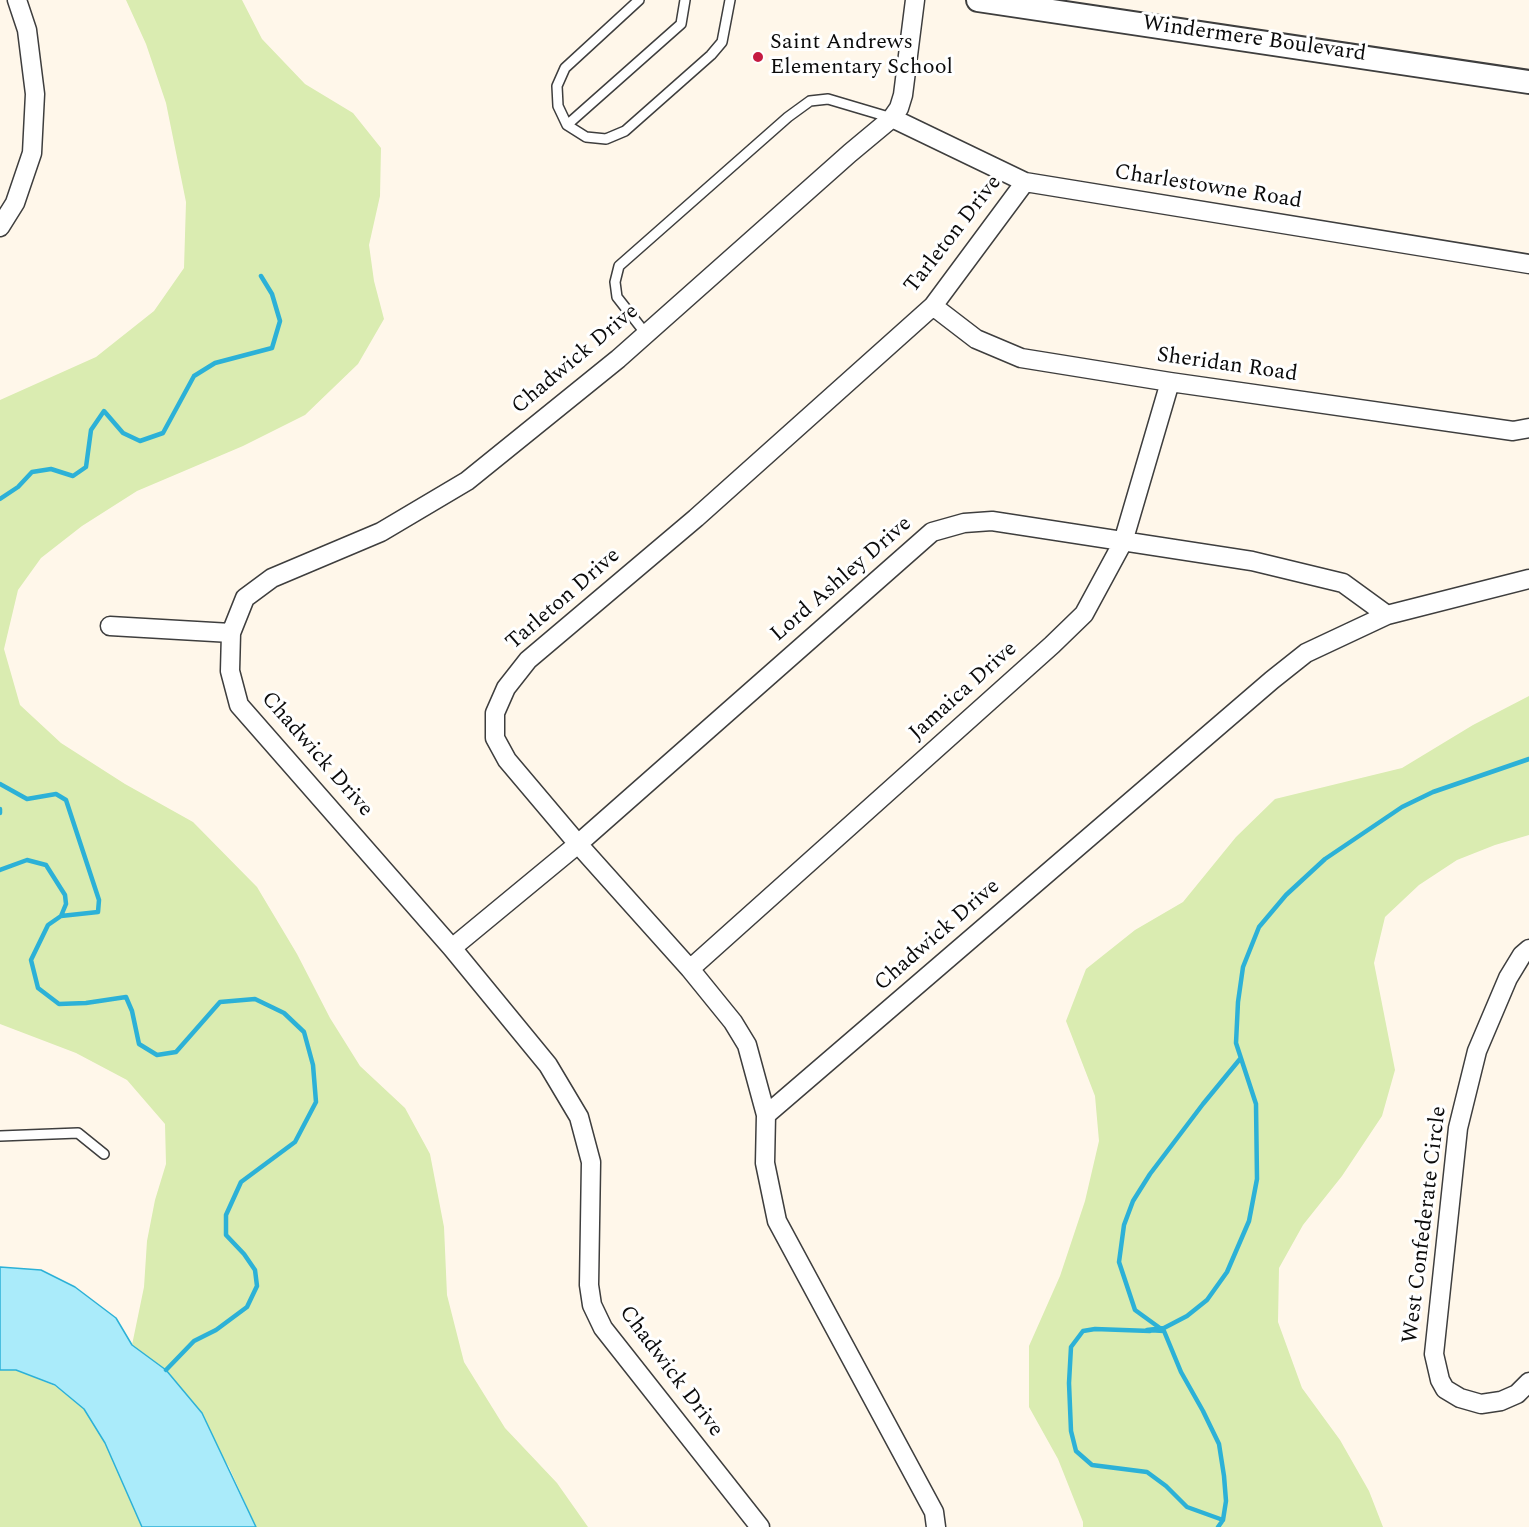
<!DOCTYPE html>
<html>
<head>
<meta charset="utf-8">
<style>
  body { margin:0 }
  canvas { display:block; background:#fff7ea }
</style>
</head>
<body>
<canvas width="1529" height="1527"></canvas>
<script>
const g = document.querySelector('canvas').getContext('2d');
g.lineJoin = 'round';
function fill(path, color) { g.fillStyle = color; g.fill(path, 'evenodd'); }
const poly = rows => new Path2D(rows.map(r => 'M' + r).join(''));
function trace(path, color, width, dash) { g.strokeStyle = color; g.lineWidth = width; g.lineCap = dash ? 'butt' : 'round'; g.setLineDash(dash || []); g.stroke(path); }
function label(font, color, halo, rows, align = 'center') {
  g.font = font + ' Spectral,serif'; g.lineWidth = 6; g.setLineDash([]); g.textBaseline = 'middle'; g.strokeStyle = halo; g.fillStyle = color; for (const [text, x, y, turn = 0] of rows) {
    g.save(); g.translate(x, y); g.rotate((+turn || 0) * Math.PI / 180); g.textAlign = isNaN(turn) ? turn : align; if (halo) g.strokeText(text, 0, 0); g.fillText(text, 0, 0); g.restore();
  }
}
fill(poly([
  [126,0,242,0,262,39,305,84,353,113,381,148,380,196,369,245,374,281,384,319,358,364,305,415,243,446,137,491,82,526,41,558,18,590,4,649,20,705,61,743,125,784,193,822,257,887,297,954,330,1018,360,1066,405,1108,430,1154,444,1227,447,1295,464,1362,505,1428,557,1483,588,1527,256,1527,229,1467,166,1370,132,1345,144,1287,147,1241,155,1200,166,1164,165,1124,127,1080,76,1053,0,1024,0,400,96,357,154,311,184,268,186,202,166,103,146,44],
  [1529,696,1529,835,1495,845,1457,860,1419,885,1385,917,1374,963,1395,1070,1382,1116,1342,1176,1303,1225,1279,1268,1278,1322,1302,1388,1340,1440,1369,1491,1383,1527,1083,1527,1083,1522,1058,1459,1029,1407,1029,1346,1060,1276,1085,1201,1099,1141,1095,1096,1066,1021,1086,969,1135,930,1183,902,1236,837,1275,799,1402,768,1473,725],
  [0,1370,16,1370,55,1386,84,1409,105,1443,142,1527,0,1527]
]), '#daecb1');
const water = poly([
  [0,1267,41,1270,75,1287,116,1318,132,1345,166,1370,202,1413,256,1527,142,1527,105,1443,84,1409,55,1385,16,1370,0,1370,0,1267]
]);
fill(water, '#aaebfa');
trace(water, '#2cb1d7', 1.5);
trace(poly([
  [0,499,18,487,32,472,51,469,73,476,86,467,91,430,104,411,123,433,140,441,163,433,194,376,215,363,272,348,280,321,272,294,261,276],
  [0,784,27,799,56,794,66,800,99,900,98,912,61,916,48,925,31,960,38,988,59,1004,86,1003,126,997,132,1011,139,1044,157,1055,176,1052,220,1002,255,999,284,1013,304,1032,313,1065,316,1102,295,1142,241,1182,226,1215,226,1235,244,1254,255,1270,257,1286,247,1307,216,1330,194,1341,166,1370],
  [0,809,0,813],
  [0,870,27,860,46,865,65,895,66,904,61,916],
  [1150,1331,1095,1329,1083,1331,1071,1347,1069,1383,1071,1431,1076,1451,1092,1465,1147,1472,1166,1486,1187,1507,1223,1520],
  [1164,1331,1147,1330,1164,1328,1187,1316,1207,1300,1227,1272,1249,1221,1257,1179,1256,1104,1236,1043,1238,1002,1243,967,1259,927,1286,895,1325,859,1402,807,1433,792,1529,759],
  [1218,1527,1223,1520,1226,1501,1224,1476,1219,1444,1203,1411,1181,1372,1164,1331,1135,1310,1119,1262,1124,1225,1133,1201,1150,1174,1203,1104,1240,1059]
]), '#2cb1d7', 4.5);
const service = poly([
  [639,0,565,68,557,86,558,106,567,125,586,137,606,139,625,131,711,55,722,42,730,0],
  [567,125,681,24,685,0],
  [646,334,617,297,615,282,619,266,788,117,810,101,828,99,892,118],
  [0,1136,78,1133,104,1154]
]);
const minor = poly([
  [892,118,1025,182,1529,264],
  [0,227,15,203,32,153,35,94,27,30,17,0],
  [933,306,976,339,1021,358,1170,382,1513,431,1529,428],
  [110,626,231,633],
  [452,948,578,844,932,532,964,523,992,521,1252,561,1343,583,1387,615],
  [1529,949,1522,955,1508,978,1477,1051,1458,1128,1434,1354,1440,1380,1445,1389,1460,1398,1481,1404,1501,1401,1517,1394,1529,1382],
  [690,969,1052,645,1084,614,1123,542,1170,382],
  [766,1115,1272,680,1306,653,1387,615,1529,579],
  [760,1527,603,1328,592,1305,589,1285,591,1162,579,1117,548,1065,452,948,239,705,230,671,231,633,245,598,272,578,381,532,467,481,618,359,850,153,892,118,899,108,903,95,915,0],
  [936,1527,934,1512,777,1221,765,1163,766,1115,747,1045,733,1022,690,969,578,844,507,760,495,738,495,713,506,688,528,660,696,518,933,306,1025,182]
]);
const tertiary = poly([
  [978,0,1529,82]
]);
trace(service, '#3e3e3e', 12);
trace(minor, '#3e3e3e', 21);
trace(tertiary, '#3e3e3e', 26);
trace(service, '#fff', 9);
trace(minor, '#fff', 18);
trace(tertiary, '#fff', 22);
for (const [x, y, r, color] of [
  [758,57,6,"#c51a41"]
]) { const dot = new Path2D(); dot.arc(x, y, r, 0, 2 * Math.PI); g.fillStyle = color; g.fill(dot); trace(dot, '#fff', 2); }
label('22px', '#0b0b0b', '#fff', [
  ["Windermere Boulevard",1254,40,8],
  ["Charlestowne Road",1208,188,9],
  ["Tarleton Drive",954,235,-52],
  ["Chadwick Drive",576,360,-40],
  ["Sheridan Road",1227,366,8],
  ["Lord Ashley Drive",842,580,-41],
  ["Tarleton Drive",564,600,-41],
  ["Jamaica Drive",964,692,-42],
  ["Chadwick Drive",316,755,49],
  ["Chadwick Drive",938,936,-41],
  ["West Confederate Circle",1426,1225,-83],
  ["Chadwick Drive",670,1372,53]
]);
label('22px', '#0b0b0b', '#fff', [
  ["Saint Andrews",770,44],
  ["Elementary School",770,69]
], 'left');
</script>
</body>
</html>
